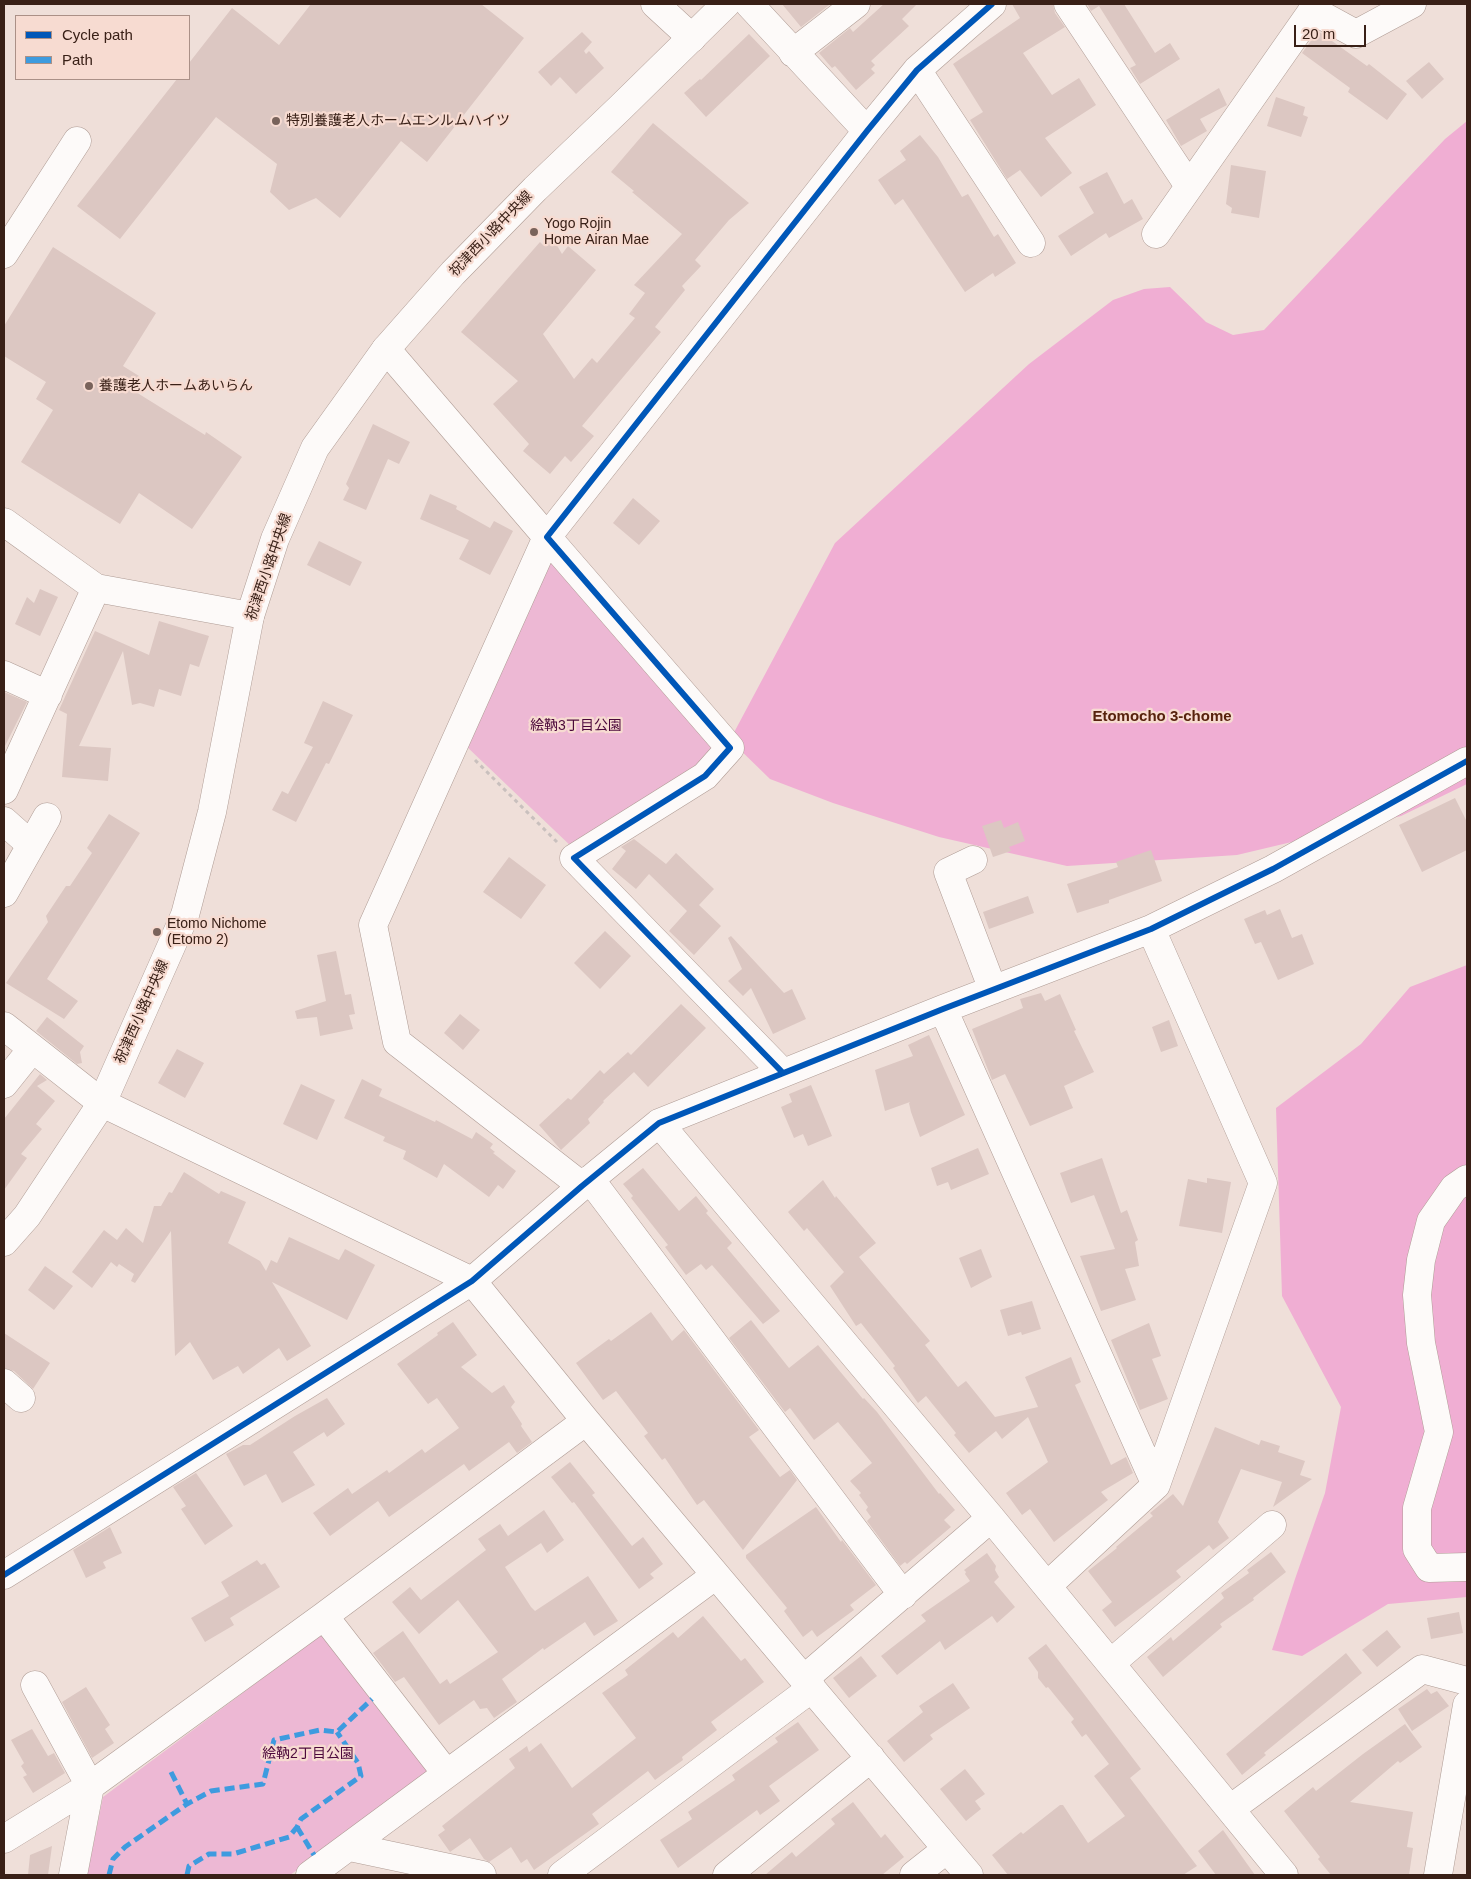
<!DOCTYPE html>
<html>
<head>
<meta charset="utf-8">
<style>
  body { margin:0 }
  #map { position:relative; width:1471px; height:1879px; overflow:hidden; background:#efdfd9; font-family:Arial,sans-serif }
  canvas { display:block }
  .frame { position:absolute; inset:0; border:5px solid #392017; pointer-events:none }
  .legend { position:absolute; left:15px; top:15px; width:175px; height:65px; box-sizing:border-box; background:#f7dbd1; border:1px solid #ab9087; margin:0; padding:6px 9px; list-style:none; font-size:15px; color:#392017 }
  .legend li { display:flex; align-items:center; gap:10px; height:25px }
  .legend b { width:25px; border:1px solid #ab9087 }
  .scale { position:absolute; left:1294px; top:25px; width:72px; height:22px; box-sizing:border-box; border:2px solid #392017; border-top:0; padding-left:6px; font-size:15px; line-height:18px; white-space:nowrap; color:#392017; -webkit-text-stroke:4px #f7dbd1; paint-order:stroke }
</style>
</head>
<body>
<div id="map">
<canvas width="1471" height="1879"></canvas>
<div class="frame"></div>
<ul class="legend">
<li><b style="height:6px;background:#0057b8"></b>Cycle path</li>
<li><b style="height:6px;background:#3e9bdf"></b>Path</li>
</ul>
<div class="scale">20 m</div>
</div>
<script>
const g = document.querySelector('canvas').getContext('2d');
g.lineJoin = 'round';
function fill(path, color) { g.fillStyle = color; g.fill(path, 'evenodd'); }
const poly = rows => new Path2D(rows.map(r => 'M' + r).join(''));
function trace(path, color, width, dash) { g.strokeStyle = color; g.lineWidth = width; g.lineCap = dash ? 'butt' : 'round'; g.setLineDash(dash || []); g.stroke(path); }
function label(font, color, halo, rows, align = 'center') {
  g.font = font + ' Arial,"Noto Sans JP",sans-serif'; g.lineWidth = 4.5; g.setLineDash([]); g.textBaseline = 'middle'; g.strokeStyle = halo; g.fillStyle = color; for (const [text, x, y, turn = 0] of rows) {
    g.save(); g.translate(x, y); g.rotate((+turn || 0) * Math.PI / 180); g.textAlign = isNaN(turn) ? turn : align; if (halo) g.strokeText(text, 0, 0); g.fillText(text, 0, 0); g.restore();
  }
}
fill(poly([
  [552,557,717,753,575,850,465,745],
  [326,1631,433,1773,290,1875,87,1875,103,1797]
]), '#edb8d4');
fill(poly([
  [1467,121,1467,784,1401,816,1237,855,1067,866,939,837,833,803,770,779,730,740,835,543,1029,364,1113,300,1144,289,1170,287,1206,322,1233,335,1264,330,1445,139],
  [1467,965,1467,1597,1388,1604,1302,1656,1272,1650,1295,1579,1325,1493,1341,1407,1282,1296,1276,1108,1361,1044,1410,987]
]), '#f0aed3');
fill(poly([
  [311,4,481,4,524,38,427,162,401,141,340,218,316,198,289,210,270,192,277,164,216,117,120,239,77,206,177,79,189,79,189,63,232,8,279,45],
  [782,4,827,4,829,5,801,27],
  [884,4,917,4,902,19,909,26,871,61,875,65,871,69,875,73,856,90,835,66,832,68,819,53,850,28,853,32],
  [1012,4,1053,4,1055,13,1065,27,1023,53,1052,95,1079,78,1096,105,1045,138,1072,173,1041,197,1020,170,1007,179,970,120,983,112,953,64,1020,18],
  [1087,4,1124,4,1155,53,1170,43,1180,59,1140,84,1130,68,1136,65,1099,6,1091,11],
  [1318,31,1367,66,1369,64,1407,94,1387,120,1348,92,1350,88,1302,53],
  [582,32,592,42,584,51,586,54,589,51,604,68,576,94,560,77,551,86,538,72],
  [749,34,770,56,706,117,684,93,700,79,701,80],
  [1429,62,1444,79,1422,99,1406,81],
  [1219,88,1227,105,1200,119,1207,131,1181,146,1166,120],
  [1276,97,1305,107,1303,115,1308,117,1301,137,1267,126],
  [653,123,749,203,729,220,695,260,701,266,682,286,685,290,655,327,661,332,582,426,594,436,571,462,565,456,550,474,523,451,529,444,493,404,518,381,461,332,540,242,543,245,551,235,562,254,568,246,596,270,543,334,574,379,592,358,597,363,635,318,629,314,645,293,634,285,682,234,632,192,634,191,611,172],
  [920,135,938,157,962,197,968,194,994,237,998,234,1016,263,995,277,993,273,965,292,903,199,895,205,878,180,906,160,900,151],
  [1231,165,1266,171,1259,218,1231,213,1232,208,1226,204],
  [1107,172,1124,204,1132,199,1143,219,1109,238,1106,233,1071,256,1058,236,1094,213,1079,187],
  [53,247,156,313,123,366,139,376,131,389,205,435,206,432,242,457,192,529,139,493,120,524,21,462,53,410,36,399,46,382,4,356,4,326],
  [373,424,410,442,399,464,388,459,366,510,343,500,349,488,346,484],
  [430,494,457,506,456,509,490,528,494,521,513,531,490,575,459,559,469,540,420,519],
  [633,498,660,521,639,545,613,523],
  [319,541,362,562,350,586,307,565],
  [40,589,58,597,40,636,15,624,27,597,34,603],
  [159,621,209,636,199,667,190,664,181,696,159,689,154,707,140,703,132,705,123,651,79,746,111,748,108,781,62,777,67,714,59,710,95,631,149,655],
  [4,692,27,702,4,748],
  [323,701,353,715,329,764,326,763,296,822,272,810,282,791,288,794,313,747,304,743],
  [1455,798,1467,822,1467,850,1422,872,1399,825],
  [109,814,140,833,47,979,78,1001,64,1019,6,983,48,922,46,916,66,886,70,886,92,853,87,848],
  [1001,820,1004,828,1018,822,1025,841,1009,847,1011,851,993,857,982,826],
  [634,839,666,864,676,853,714,889,699,905,721,926,694,955,669,931,687,911,649,874,636,889,612,869,626,851,621,847],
  [1151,850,1162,881,1109,900,1109,903,1077,913,1067,884,1118,867,1116,862],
  [509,857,546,885,521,919,483,892],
  [1028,896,1034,913,989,929,983,912],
  [1280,909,1292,938,1302,934,1314,964,1278,980,1261,942,1255,944,1244,919,1265,910,1267,915],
  [605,931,631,956,600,989,574,963],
  [731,936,784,993,792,989,806,1019,773,1034,751,988,743,996,728,981,742,969,728,938],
  [336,951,345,995,351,994,355,1014,349,1015,353,1029,320,1036,317,1017,297,1019,295,1011,326,1001,317,955],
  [1041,993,1045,1001,1060,994,1076,1030,1074,1031,1094,1072,1064,1086,1073,1108,1030,1126,1005,1074,992,1080,972,1029,1023,1008,1020,999],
  [681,1004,706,1028,648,1087,634,1072,603,1101,604,1102,588,1119,590,1123,561,1150,539,1125,568,1098,571,1100,600,1070,604,1074,628,1052,631,1055],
  [460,1014,480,1030,463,1050,444,1033],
  [47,1017,84,1046,80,1052,82,1063,77,1064,36,1031],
  [1169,1020,1178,1046,1161,1052,1152,1027],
  [929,1035,965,1115,920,1137,911,1112,909,1103,910,1102,885,1111,875,1070,913,1056,908,1045],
  [177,1049,204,1063,185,1098,158,1083],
  [40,1074,47,1080,37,1086,55,1101,36,1124,42,1129,21,1154,27,1158,4,1190,4,1119],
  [362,1079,382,1089,379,1096,435,1122,436,1120,472,1139,476,1132,493,1144,490,1148,495,1152,493,1153,516,1171,503,1189,498,1185,489,1197,444,1164,437,1178,403,1159,406,1151,383,1141,385,1137,344,1118],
  [301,1084,335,1100,317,1140,283,1124],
  [811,1085,832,1136,808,1146,803,1134,794,1138,781,1107,792,1102,789,1094],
  [978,1148,989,1174,951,1190,948,1182,937,1186,931,1168],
  [1102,1158,1121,1213,1127,1210,1138,1240,1135,1242,1139,1266,1125,1269,1136,1300,1101,1311,1080,1256,1115,1249,1094,1195,1071,1203,1060,1173],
  [643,1168,679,1211,696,1196,708,1211,706,1213,732,1243,727,1248,780,1311,763,1324,712,1265,706,1270,701,1264,686,1275,665,1247,668,1245,631,1198,633,1196,623,1184],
  [184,1172,219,1194,221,1191,246,1202,228,1243,260,1261,266,1271,271,1260,277,1263,289,1237,339,1260,345,1249,375,1265,347,1320,272,1282,311,1346,287,1361,279,1348,243,1374,238,1366,213,1380,190,1342,175,1356,171,1231,135,1283,131,1281,134,1274,119,1264,117,1267,111,1262,92,1288,72,1272,104,1230,117,1240,126,1228,143,1243,154,1206,161,1206,169,1192,172,1193],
  [1207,1178,1231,1182,1222,1233,1179,1226,1188,1179,1207,1183],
  [823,1180,835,1198,836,1196,876,1243,859,1257,930,1341,925,1345,958,1387,966,1381,995,1417,1038,1407,1025,1377,1071,1357,1081,1382,1075,1385,1111,1465,1126,1457,1133,1473,1101,1492,1108,1500,1054,1542,1030,1509,1022,1515,1006,1493,1048,1462,1028,1417,1002,1439,996,1431,969,1453,954,1435,956,1433,926,1396,918,1403,893,1368,895,1366,861,1323,856,1326,830,1286,844,1272,807,1228,804,1231,788,1212],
  [981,1249,992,1277,971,1288,959,1258],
  [45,1266,73,1286,54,1310,28,1290],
  [1032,1301,1041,1329,1022,1335,1021,1332,1008,1336,1000,1310],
  [651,1312,672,1341,684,1330,759,1430,749,1437,780,1477,790,1470,797,1480,743,1550,704,1500,697,1505,665,1458,662,1460,644,1436,648,1433,616,1391,603,1400,576,1363,609,1339,611,1341],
  [751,1320,789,1368,818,1345,863,1399,864,1398,877,1412,939,1494,940,1493,955,1510,944,1520,951,1527,907,1564,905,1562,900,1566,867,1521,871,1517,866,1510,868,1507,859,1495,861,1493,850,1481,872,1463,838,1422,814,1440,790,1408,785,1412,729,1338],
  [453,1322,477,1355,461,1367,492,1393,504,1385,515,1402,511,1407,522,1424,521,1426,532,1442,517,1453,509,1442,469,1471,464,1464,389,1517,378,1501,330,1536,313,1513,348,1488,352,1494,387,1470,389,1473,422,1449,425,1453,459,1428,437,1398,428,1404,397,1364,438,1335,437,1333],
  [1149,1323,1161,1356,1152,1359,1168,1399,1140,1410,1111,1340],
  [4,1333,50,1363,33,1389,14,1371,4,1368],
  [327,1398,345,1424,327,1437,324,1432,293,1452,315,1485,282,1503,266,1474,244,1486,226,1454,243,1445,250,1445,295,1416],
  [1215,1427,1259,1445,1261,1440,1280,1446,1278,1452,1305,1461,1300,1475,1312,1479,1273,1507,1282,1482,1241,1469,1218,1522,1229,1538,1213,1550,1209,1545,1176,1571,1181,1577,1115,1627,1102,1610,1112,1602,1088,1571,1117,1548,1116,1547,1153,1516,1150,1513,1173,1494,1183,1506],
  [570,1462,595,1493,592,1495,632,1546,643,1537,663,1564,650,1574,654,1578,639,1589,574,1502,572,1503,551,1477],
  [196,1473,233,1526,205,1545,181,1509,186,1506,173,1487],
  [816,1507,841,1542,842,1540,876,1585,850,1605,854,1610,817,1637,812,1630,803,1637,784,1611,787,1608,746,1558,746,1555],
  [544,1510,564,1540,547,1553,541,1543,505,1567,531,1607,535,1611,588,1576,618,1621,594,1636,585,1622,544,1650,543,1648,502,1679,517,1702,494,1718,487,1708,480,1709,474,1700,439,1725,404,1677,395,1682,373,1653,403,1631,440,1684,447,1679,450,1684,498,1652,458,1600,419,1634,392,1602,410,1587,421,1600,486,1550,478,1539,500,1524,508,1536],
  [110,1527,122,1553,103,1562,106,1568,86,1578,73,1550],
  [1271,1552,1286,1572,1253,1598,1254,1600,1220,1624,1222,1627,1163,1677,1147,1657,1171,1637,1173,1641,1224,1598,1221,1593,1249,1573,1247,1570],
  [987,1553,996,1566,995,1570,999,1577,994,1582,1015,1607,997,1623,992,1616,945,1650,940,1641,897,1675,881,1656,926,1621,921,1615,970,1581,965,1574,966,1572,964,1570],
  [257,1560,261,1565,265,1563,280,1587,230,1618,234,1625,205,1642,191,1618,229,1596,221,1582],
  [1459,1612,1463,1633,1431,1639,1427,1618],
  [703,1616,741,1661,745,1658,764,1682,711,1722,717,1730,682,1757,683,1760,655,1780,648,1771,592,1814,599,1824,534,1870,527,1859,521,1863,511,1847,489,1862,484,1859,470,1838,450,1852,438,1835,445,1830,442,1826,515,1768,509,1759,527,1746,529,1752,541,1743,572,1788,636,1738,602,1693,628,1675,625,1670,673,1632,678,1638],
  [1387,1630,1401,1647,1377,1667,1362,1650],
  [1046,1644,1141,1769,1130,1778,1197,1866,1183,1875,1008,1875,992,1855,1021,1832,1023,1834,1060,1805,1063,1805,1088,1843,1125,1816,1094,1776,1109,1764,1086,1734,1082,1737,1071,1722,1074,1719,1048,1687,1046,1688,1038,1678,1038,1672,1028,1658],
  [1346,1653,1362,1673,1264,1753,1266,1755,1242,1775,1226,1754],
  [861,1656,877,1676,849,1698,833,1678],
  [953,1683,970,1708,930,1735,933,1739,904,1762,887,1741,923,1712,919,1706],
  [86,1687,110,1725,105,1729,114,1743,92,1758,62,1702],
  [1427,1689,1431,1694,1437,1691,1449,1706,1412,1731,1398,1709],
  [798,1722,819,1750,769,1786,780,1801,760,1815,757,1810,678,1868,660,1840,692,1819,688,1812,735,1780,732,1775,778,1742,775,1738],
  [1405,1724,1422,1747,1400,1763,1398,1761,1350,1802,1413,1812,1407,1847,1413,1848,1409,1875,1331,1875,1318,1859,1320,1857,1284,1811,1313,1787,1316,1791,1363,1754],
  [32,1729,48,1756,54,1753,65,1773,33,1793,23,1777,27,1775,21,1766,24,1763,11,1740],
  [965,1769,985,1794,975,1801,981,1809,966,1821,940,1789],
  [853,1802,881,1838,885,1834,904,1857,882,1875,765,1875,792,1852,796,1857,835,1824,831,1819],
  [1223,1830,1255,1875,1216,1875,1198,1851],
  [52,1846,48,1875,28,1875,30,1855]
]), '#dcc7c2');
const street = poly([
  [655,4,692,38],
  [749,4,867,131],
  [1068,4,1189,186],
  [1312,10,1356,34,1412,4],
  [793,53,856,4],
  [917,70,1031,243],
  [1156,234,1317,4],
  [4,254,77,141],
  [386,349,547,537,373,925,397,1042,582,1186],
  [4,522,96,588,250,616],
  [4,675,48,695],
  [4,790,96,588],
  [4,821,31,845],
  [973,860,948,872,993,990],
  [4,893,47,817],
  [943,1009,1156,1485],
  [4,1026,102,1103,472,1281,586,1421,969,1875],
  [783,1073,574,858,705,776,730,748,547,537,867,131,917,70,992,4],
  [4,1084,32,1049],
  [659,1123,991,1518,1284,1875],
  [590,1179,903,1595],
  [1467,1179,1454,1188,1431,1221,1421,1260,1417,1295,1421,1343,1439,1432,1417,1508,1417,1549,1429,1568,1467,1567],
  [4,1383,21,1398],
  [4,1575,472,1281,582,1186,659,1123,943,1009,1151,929,1273,869,1467,761],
  [1047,1586,1156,1485,1263,1183,1151,929],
  [324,1616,446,1773],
  [1111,1663,1272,1525],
  [804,1679,991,1518],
  [35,1685,90,1786,73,1875],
  [1230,1809,1422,1669,1467,1681],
  [4,1839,90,1786,324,1616,586,1421],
  [350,1847,482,1875],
  [310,1875,716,1575],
  [562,1875,812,1688],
  [727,1875,871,1758],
  [914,1875,947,1849],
  [1438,1875,1467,1705]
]);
const secondary = poly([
  [4,1242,27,1216,102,1103,185,915,212,812,250,616,275,539,315,448,386,349,453,273,535,189,620,108,726,4]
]);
trace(street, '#af9c95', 29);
trace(secondary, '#af9c95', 29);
trace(poly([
  [475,760,557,842]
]), '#c9c0be', 3, [4, 4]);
trace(street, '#fdfaf9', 28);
trace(secondary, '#fdfaf9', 28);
trace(poly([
  [171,1772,187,1804],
  [297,1827,314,1855],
  [109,1875,113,1859,125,1847,187,1804,211,1791,263,1784,274,1740,320,1730,337,1732,372,1699],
  [187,1875,189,1866,209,1854,233,1854,289,1837,297,1827,301,1819,361,1776,358,1763,337,1732]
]), '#3e9bdf', 5, [10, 5]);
trace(poly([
  [783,1073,574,858,705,776,730,748,547,537,867,131,917,70,992,4],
  [4,1575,472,1281,582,1186,659,1123,943,1009,1151,929,1273,869,1467,761]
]), '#0057b8', 6);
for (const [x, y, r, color] of [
  [276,121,5,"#79635b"],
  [534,232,5,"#79635b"],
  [89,386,5,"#79635b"],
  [157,932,5,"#79635b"]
]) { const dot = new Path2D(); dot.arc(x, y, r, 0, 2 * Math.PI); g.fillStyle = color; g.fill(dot); trace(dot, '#f7dbd1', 2); }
label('14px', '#392017', '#f7dbd1', [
  ["特別養護老人ホームエンルムハイツ",286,121],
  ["Yogo Rojin",544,224],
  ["Home Airan Mae",544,240],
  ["養護老人ホームあいらん",99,386],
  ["Etomo Nichome",167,924],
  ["(Etomo 2)",167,940]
], 'left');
label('14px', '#392017', '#f7dbd1', [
  ["祝津西小路中央線",491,234,-46],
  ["祝津西小路中央線",269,567,-71],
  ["祝津西小路中央線",142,1012,-66]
]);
label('14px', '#4c083b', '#f7dbd1', [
  ["絵靹3丁目公園",576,726],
  ["絵靹2丁目公園",308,1754]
]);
label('bold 15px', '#57220d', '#f7dbd1', [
  ["Etomocho 3-chome",1162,717]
]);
</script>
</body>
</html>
